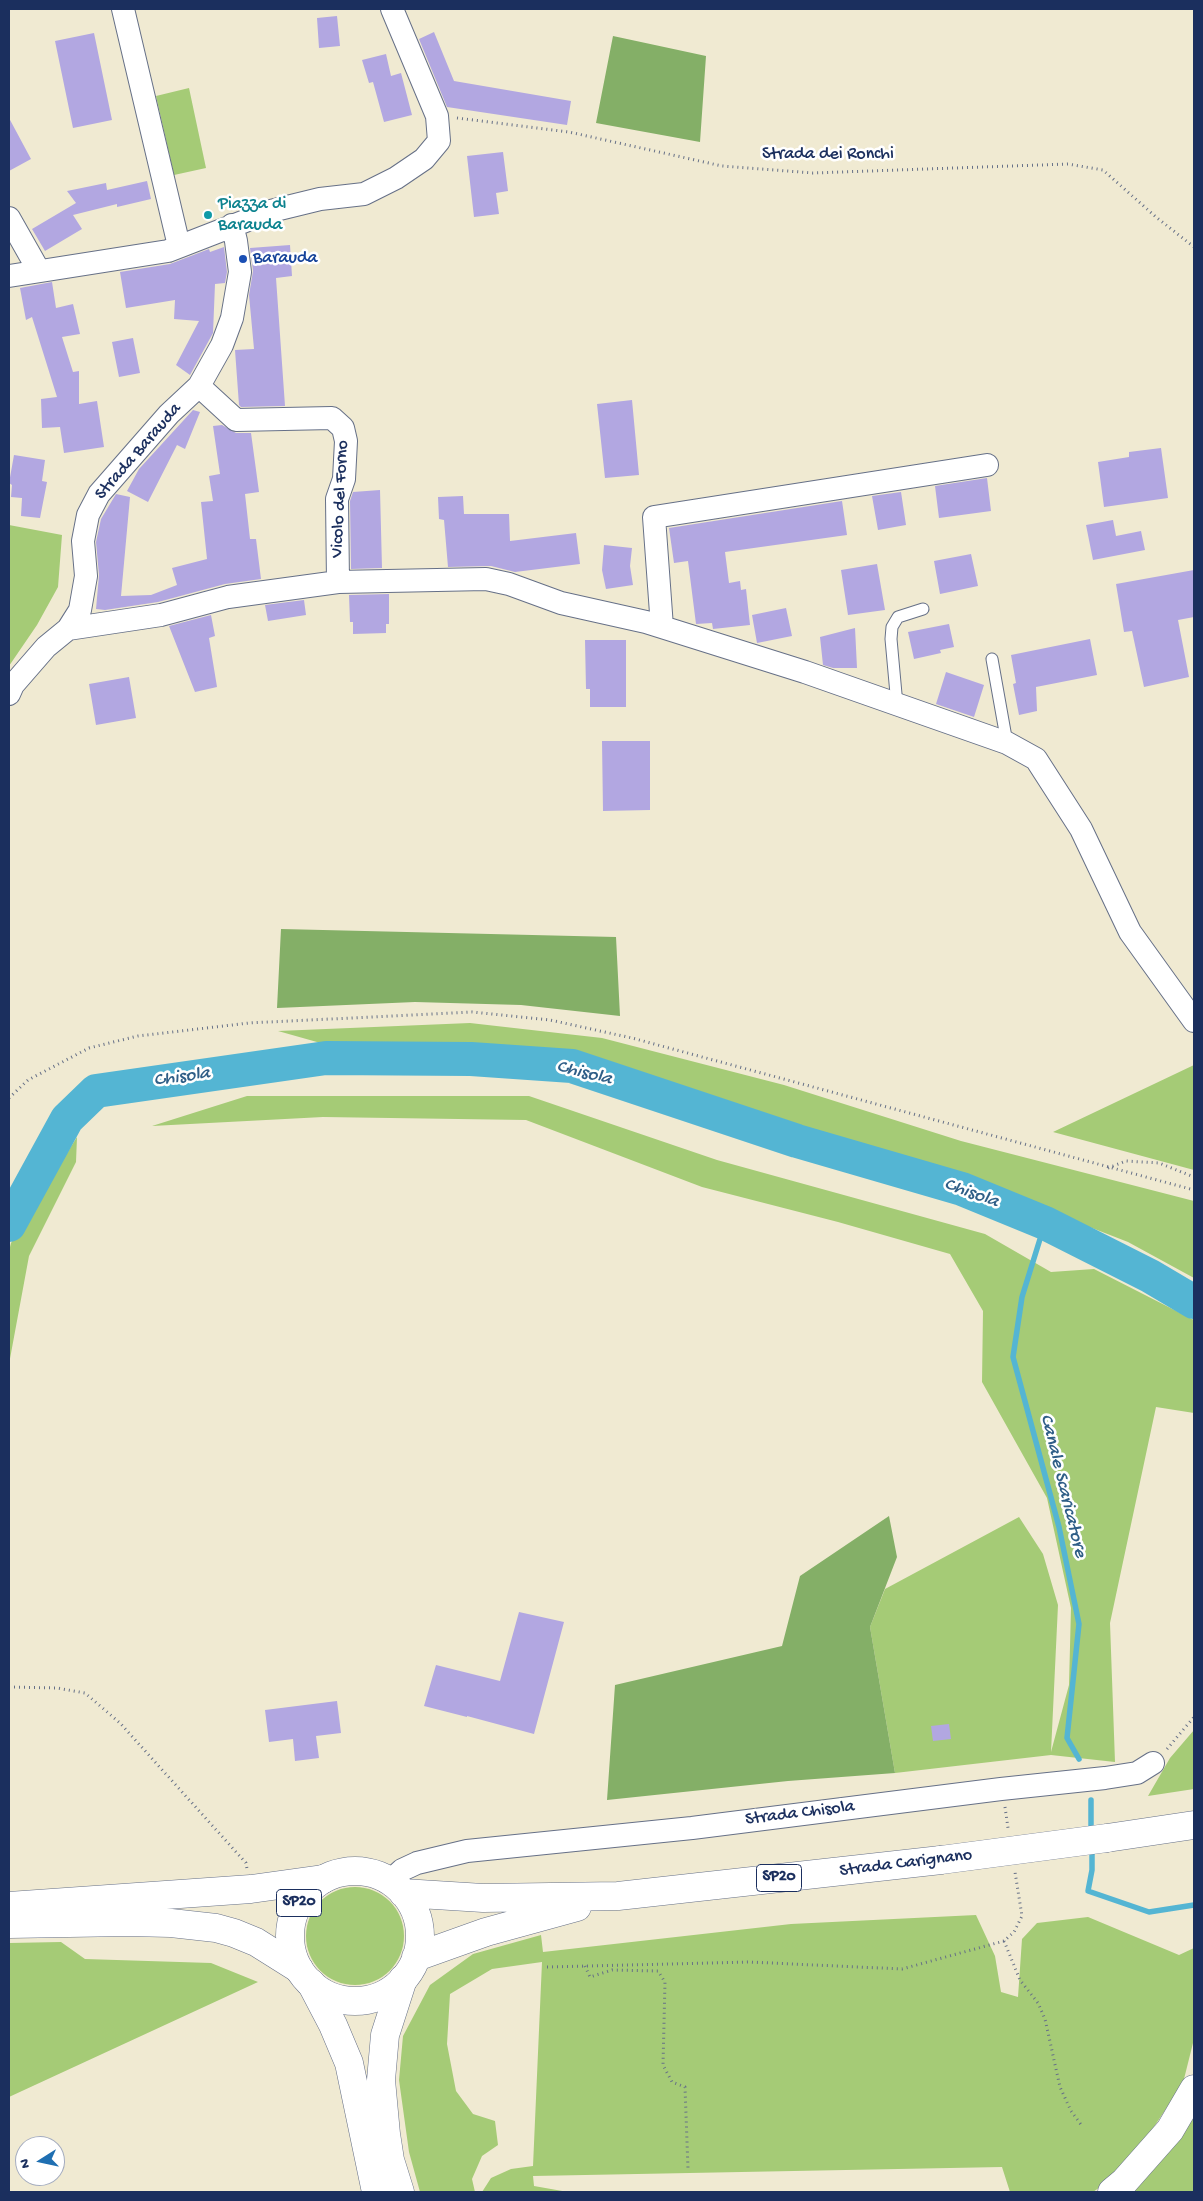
<!DOCTYPE html>
<html>
<head>
<meta charset="utf-8">
<style>
  body { margin:0 }
  #map { position:relative; width:1203px; height:2201px; overflow:hidden; background:#f0ead2; font-family:"Gochi Hand",sans-serif }
  canvas { display:block }
  .frame { position:absolute; inset:0; border:10px solid #1b2f5e; pointer-events:none }
  .north { position:absolute; left:15px; top:2136px; width:50px; height:50px; box-sizing:border-box; background:#fff; border:1px solid #a4acbf; border-radius:50%; rotate:260deg; font-size:14px; font-weight:700; line-height:20px; text-align:center; color:#1b2f5e }
  .north::after { content:''; display:block; margin:auto; width:18px; height:22px; background:#1f6fb2; clip-path:polygon(50% 0,100% 100%,50% 72%,0 100%) }
</style>
</head>
<body>
<div id="map">
<canvas width="1203" height="2201"></canvas>
<div class="frame"></div>
<div class="north">N</div>
</div>
<script>
const g = document.querySelector('canvas').getContext('2d');
g.lineJoin = 'round';
function fill(path, color) { g.fillStyle = color; g.fill(path, 'evenodd'); }
const poly = rows => new Path2D(rows.map(r => 'M' + r).join(''));
function trace(path, color, width, dash) { g.strokeStyle = color; g.lineWidth = width; g.lineCap = dash ? 'butt' : 'round'; g.setLineDash(dash || []); g.stroke(path); }
function label(font, color, halo, rows, align = 'center') {
  g.font = font + ' "Gochi Hand",sans-serif'; g.lineWidth = 5; g.setLineDash([]); g.textBaseline = 'middle'; g.strokeStyle = halo; g.fillStyle = color; for (const [text, x, y, turn = 0] of rows) {
    g.save(); g.translate(x, y); g.rotate((+turn || 0) * Math.PI / 180); g.textAlign = isNaN(turn) ? turn : align; if (halo) g.strokeText(text, 0, 0); g.fillText(text, 0, 0); g.restore();
  }
}
fill(poly([
  [189,88,206,168,174,175,156,96],
  [9,525,62,535,58,587,37,625,9,666],
  [470,1023,602,1038,784,1085,961,1141,1194,1201,1194,1278,1128,1242,948,1172,767,1119,594,1058,469,1043,324,1044,278,1031],
  [1194,1065,1194,1170,1053,1132],
  [247,1096,529,1096,717,1160,985,1234,1051,1272,1094,1269,1194,1320,1194,1413,1156,1407,1110,1623,1115,1762,1051,1755,895,1773,870,1627,885,1589,1019,1517,1043,1554,1058,1605,1051,1752,1069,1685,1071,1608,1047,1498,982,1382,983,1311,950,1254,838,1222,702,1187,526,1120,323,1117,152,1126],
  [77,1137,76,1162,29,1256,9,1364,9,1251,11,1243],
  [1194,1730,1194,1789,1148,1796,1170,1758],
  '306 1936a49 49 0 1 1 98 0a49 49 0 1 1-98 0Z',
  [976,1915,995,1956,1001,1992,1018,1997,1022,1939,1037,1923,1088,1917,1179,1955,1194,1948,1194,2039,1183,2083,1142,2145,1103,2185,1093,2192,1010,2192,1002,2167,533,2176,534,2186,568,2192,482,2192,491,2178,511,2169,533,2166,542,1962,492,1969,450,1994,447,2044,456,2091,473,2114,495,2121,498,2145,482,2156,472,2179,475,2192,420,2192,409,2152,399,2080,403,2036,430,1985,473,1954,541,1935,543,1952,791,1924],
  [61,1942,85,1959,211,1963,258,1982,9,2097,9,1943],
  [1194,2110,1194,2192,1126,2192]
]), '#a5cb76');
fill(poly([
  [613,36,706,56,700,142,596,123],
  [281,929,616,937,620,1016,521,1005,415,1002,277,1008],
  [889,1516,897,1557,870,1627,895,1773,788,1781,607,1800,615,1685,782,1646,800,1576]
]), '#84af67');
trace(poly([
  [1045,1223,1022,1297,1013,1357,1059,1527,1079,1624,1067,1738,1079,1759],
  [1091,1800,1091,1832],
  [1092,1846,1092,1870,1088,1891,1149,1912,1194,1905]
]), '#54b5d3', 5.5);
trace(poly([
  [9,1225,67,1119,96,1091,326,1058,471,1059,572,1066,797,1141,962,1189,1045,1223,1150,1276,1194,1302]
]), '#54b5d3', 34);
fill(poly([
  [337,16,340,46,319,48,317,18],
  [434,32,454,81,571,101,567,125,447,107,419,39],
  [94,33,112,120,73,128,55,41],
  [386,54,391,76,401,73,412,115,384,122,373,82,369,83,362,60],
  [9,118,31,159,9,171],
  [503,152,508,191,496,193,499,214,474,217,467,156],
  [147,181,151,199,117,207,117,204,73,215,82,229,45,251,32,229,76,203,67,191,106,183,107,190],
  [290,245,292,276,276,278,285,406,241,407,239,405,235,350,254,349,249,295,253,271,250,248],
  [224,247,227,272,225,283,215,284,213,333,190,375,176,365,199,321,174,319,175,300,126,308,120,272,170,264,209,249,210,252],
  [52,282,56,308,73,304,80,334,62,337,73,372,79,371,79,404,97,401,104,447,64,453,60,427,42,428,41,399,57,397,32,317,26,320,20,288],
  [133,338,140,373,119,377,112,342],
  [632,400,639,475,605,478,597,404],
  [193,410,200,412,185,449,177,445,148,502,127,491,139,469],
  [222,425,236,433,251,433,259,492,245,494,250,539,256,539,261,579,225,584,158,602,105,610,96,609,99,575,96,542,101,519,116,494,130,497,121,596,151,595,177,585,172,568,207,559,201,502,213,501,209,476,220,474,213,426],
  [1161,448,1168,498,1104,507,1098,462,1129,457,1129,452],
  [14,455,45,460,42,481,47,482,40,518,21,516,22,498,11,497,12,485,9,483],
  [987,478,991,511,939,518,935,486],
  [380,490,382,568,351,569,350,501,353,492],
  [901,492,906,525,878,530,872,496],
  [463,496,464,514,509,514,510,541,576,533,580,564,515,572,491,566,448,567,444,520,439,519,438,497],
  [842,501,847,535,725,552,729,583,740,581,741,590,746,589,750,625,713,629,712,623,696,624,688,561,674,563,669,528],
  [1113,520,1116,536,1141,531,1145,550,1093,560,1086,525],
  [604,545,632,548,630,566,633,585,606,589,602,570],
  [971,554,978,586,940,594,934,561],
  [877,564,885,610,848,615,841,570],
  [1194,570,1194,617,1178,620,1189,677,1144,687,1132,631,1124,632,1116,584],
  [389,594,389,624,386,624,386,633,353,634,353,622,350,622,349,595],
  [304,600,306,615,268,621,265,605],
  [786,608,792,636,757,643,752,615],
  [211,615,215,636,209,638,217,687,195,692,169,626],
  [949,624,954,647,940,650,941,653,914,659,908,632],
  [855,628,857,668,833,668,823,665,820,637],
  [1090,639,1097,675,1036,687,1037,711,1019,715,1013,684,1016,683,1011,655],
  [585,640,626,640,626,707,590,707,590,689,586,689],
  [946,672,984,685,974,717,936,704],
  [129,677,136,718,96,725,89,684],
  [602,741,650,741,650,810,603,811],
  [519,1612,564,1622,534,1734,467,1716,467,1717,424,1706,436,1665,500,1681],
  [337,1701,341,1733,316,1736,319,1758,295,1761,293,1739,269,1742,265,1710],
  [949,1724,951,1739,933,1741,931,1726]
]), '#b2a7e1');
const lane = poly([
  [992,659,1007,743],
  [897,705,891,639,892,627,898,617,923,609]
]);
const street = poly([
  [123,9,179,246],
  [9,218,39,271],
  [9,276,168,251,271,211,320,199,364,194,396,178,424,159,439,141,437,116,392,9],
  [199,386,236,420,332,418,343,428,346,441,344,479,337,499,338,582],
  [662,627,654,517,987,465],
  [68,629,161,615,228,597,338,582,486,579,509,584,561,603,646,622,805,672,1007,743,1036,759,1081,829,1130,932,1194,1021],
  [9,694,13,685,46,647,68,629,80,610,86,576,83,541,88,515,99,494,169,414,199,386,222,345,232,318,240,272,236,241,232,225],
  [390,1881,402,1870,417,1863,467,1851,692,1828,1001,1789,1105,1778,1137,1773,1153,1763]
]);
const secondary = poly([
  [9,1906,251,1889,323,1879],
  [9,1924,128,1922,171,1923,216,1928,234,1933,256,1942,299,1969]
]);
const primary = poly([
  [1107,1838,1194,1825],
  '290 1936a65 65 0 1 1 130 0a65 65 0 1 1-130 0Z',
  [403,1893,483,1898,618,1896,941,1860],
  [416,1957,486,1932,577,1907]
]);
const highway = poly([
  [311,1983,333,2025,349,2063,376,2192],
  [400,2192,390,2160,386,2134,381,2080,385,2035,403,1979],
  [1112,2192,1124,2182,1170,2130,1194,2089]
]);
trace(lane, '#667087', 13);
trace(street, '#667087', 24);
trace(secondary, '#667087', 29);
trace(primary, '#667087', 29);
trace(highway, '#667087', 29);
trace(poly([
  [457,118,569,132,722,166,813,173,1068,164,1103,170,1156,217,1194,247],
  [9,1098,28,1080,89,1048,138,1036,249,1023,472,1012,550,1020,632,1038,1194,1190],
  [1108,1168,1126,1161,1159,1163,1194,1177],
  [9,1687,57,1688,85,1693,120,1723,246,1863,247,1869],
  [1167,1749,1194,1717],
  [1005,1807,1008,1828],
  [1004,1941,1020,1980,1038,2003,1045,2019,1060,2087,1071,2111,1082,2126],
  [585,1966,590,1977,612,1970,658,1971,665,1982,663,2065,672,2082,685,2087,688,2169],
  [547,1967,749,1962,902,1969,1004,1941,1014,1932,1022,1916,1015,1872]
]), '#667087', 3, [1, 4]);
trace(lane, '#fff', 11);
trace(street, '#fff', 22);
trace(secondary, '#fff', 28);
trace(primary, '#fff', 28);
trace(highway, '#fff', 28);
const primaryBridge = poly([
  [941,1860,1107,1838]
]);
trace(primaryBridge, '#667087', 29, []);
trace(primaryBridge, '#fff', 28);
for (const [x, y, r, color] of [
  [208,215,5,"#0f9aa8"],
  [243,259,5,"#1a4fb4"]
]) { const dot = new Path2D(); dot.arc(x, y, r, 0, 2 * Math.PI); g.fillStyle = color; g.fill(dot); trace(dot, '#fff', 2); }
for (const [x, y, w] of [
  [779,1878,45],
  [299,1903,45]
]) { const box = new Path2D(); box.roundRect(x - w / 2, y - 13.5, w, 27, 4); g.fillStyle = '#fff'; g.fill(box); trace(box, '#1b2f5e', 1); }
label('bold 16px', '#1b2f5e', null, [
  ["SP20",779,1878],
  ["SP20",299,1903]
]);
label('18px', '#1b2f5e', '#fff', [
  ["Strada dei Ronchi",828,155],
  ["Strada Barauda",139,452,-49],
  ["Vicolo del Forno",341,499,-87],
  ["Strada Chisola",800,1814,-7],
  ["Strada Carignano",906,1864,-7]
]);
label('18px', '#0d838f', '#fff', [
  ["Piazza di",218,205],
  ["Barauda",218,226]
], 'left');
label('18px', '#164399', '#fff', [
  ["Barauda",253,259]
], 'left');
label('italic 19px', '#2f5e87', '#fff', [
  ["Chisola",584,1074,14],
  ["Chisola",182,1078,-8],
  ["Chisola",971,1194,20],
  ["Canale Scaricatore",1062,1486,76]
]);
</script>
</body>
</html>
